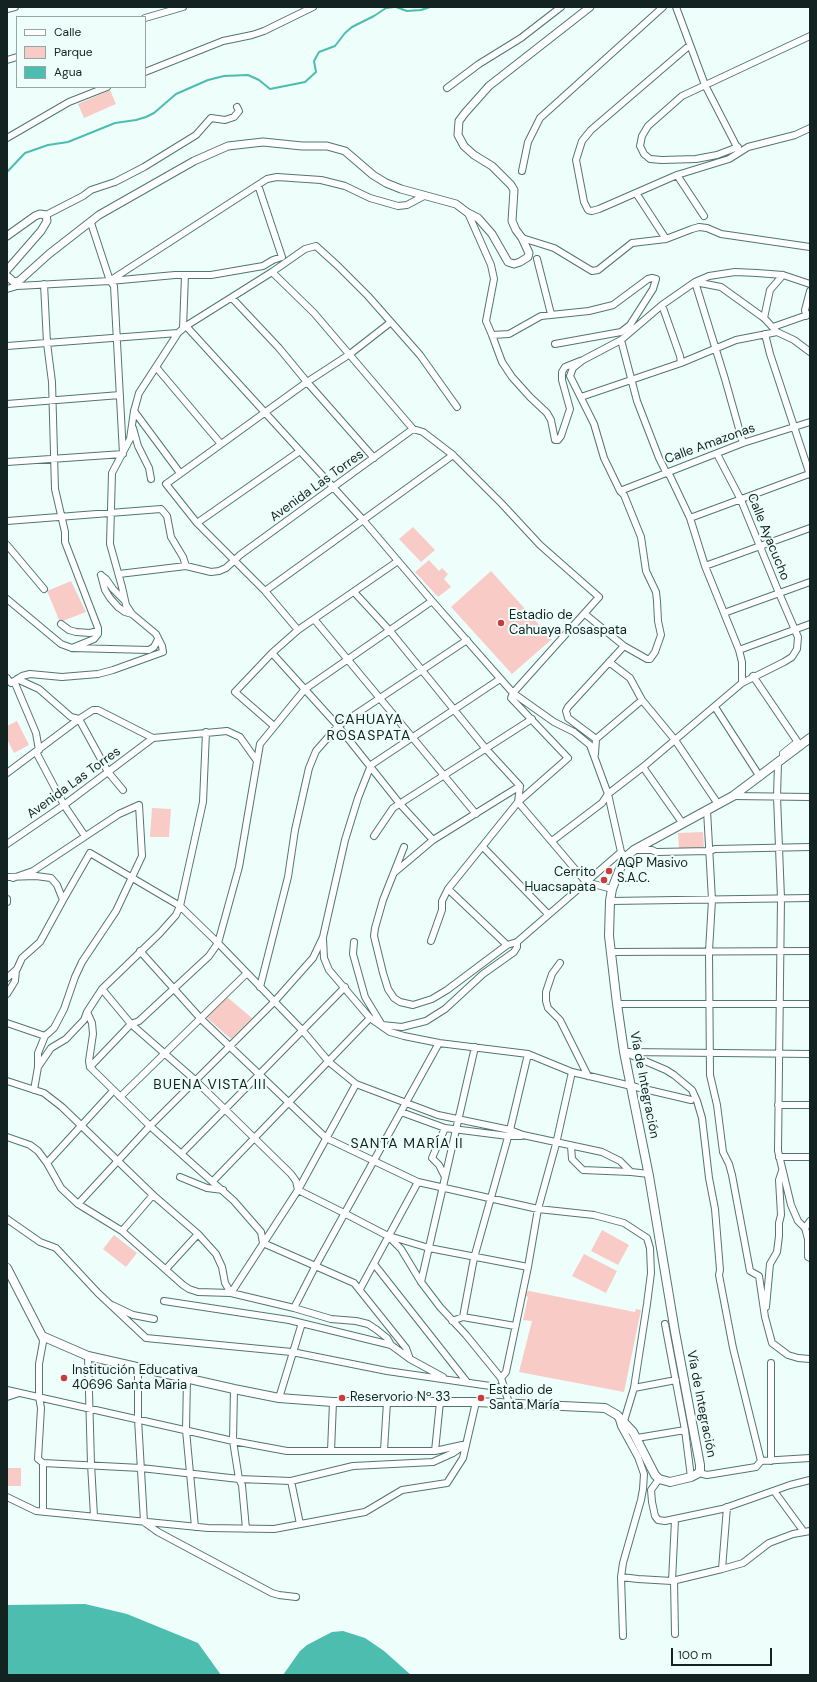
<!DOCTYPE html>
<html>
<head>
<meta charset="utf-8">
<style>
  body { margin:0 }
  #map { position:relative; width:817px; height:1682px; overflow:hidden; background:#eefefb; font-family:"DM Sans",sans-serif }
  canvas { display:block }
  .frame { position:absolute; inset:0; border:8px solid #132321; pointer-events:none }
  .legend { position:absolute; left:16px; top:16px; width:130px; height:72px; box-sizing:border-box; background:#eefefb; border:1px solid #96a6a4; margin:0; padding:5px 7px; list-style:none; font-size:12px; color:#132321 }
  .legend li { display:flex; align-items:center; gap:8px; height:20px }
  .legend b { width:20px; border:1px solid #96a6a4 }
  .scale { position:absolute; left:671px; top:1648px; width:101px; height:18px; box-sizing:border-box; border:2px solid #132321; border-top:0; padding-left:5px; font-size:12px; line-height:14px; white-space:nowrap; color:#132321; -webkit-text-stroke:3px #eefefb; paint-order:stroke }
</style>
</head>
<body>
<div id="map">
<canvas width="817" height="1682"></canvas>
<div class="frame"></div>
<ul class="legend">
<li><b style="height:5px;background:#fff"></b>Calle</li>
<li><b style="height:11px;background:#f8cbc6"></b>Parque</li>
<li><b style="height:11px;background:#4cbdae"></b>Agua</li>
</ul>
<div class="scale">100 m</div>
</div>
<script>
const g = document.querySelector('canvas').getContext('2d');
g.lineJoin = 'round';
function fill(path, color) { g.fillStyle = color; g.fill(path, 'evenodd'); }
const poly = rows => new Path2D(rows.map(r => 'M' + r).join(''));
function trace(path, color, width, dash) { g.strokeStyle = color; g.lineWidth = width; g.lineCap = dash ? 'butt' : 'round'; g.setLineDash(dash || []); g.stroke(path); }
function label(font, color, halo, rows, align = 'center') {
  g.font = font + ' "DM Sans",sans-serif'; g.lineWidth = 4; g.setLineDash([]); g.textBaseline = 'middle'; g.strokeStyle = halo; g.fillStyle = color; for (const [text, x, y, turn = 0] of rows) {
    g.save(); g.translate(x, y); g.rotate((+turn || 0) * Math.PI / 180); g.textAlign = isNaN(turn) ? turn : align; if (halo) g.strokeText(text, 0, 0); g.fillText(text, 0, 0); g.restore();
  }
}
fill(poly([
  [110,90,116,104,84,118,78,104],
  [413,527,435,550,421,562,399,539],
  [429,560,439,571,442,568,448,574,444,579,451,587,438,597,415,572],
  [491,571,552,639,512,674,451,607],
  [71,581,86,612,60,622,47,591],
  [17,721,29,745,14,753,7,739,7,726],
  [152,808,171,809,169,837,150,837],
  [703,832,704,848,679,849,678,833],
  [227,997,252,1018,231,1039,206,1017],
  [602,1230,629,1245,618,1265,591,1251],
  [114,1235,137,1253,126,1267,103,1249],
  [584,1254,617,1271,606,1293,572,1276],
  [529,1291,635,1312,636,1309,641,1310,624,1392,519,1372,532,1321,523,1320,528,1297,525,1295,526,1292],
  [7,1468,21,1468,21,1486,7,1486]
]), '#f8cbc6');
fill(poly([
  [85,1604,127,1614,198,1643,221,1675,7,1675,7,1605],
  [343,1631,365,1638,384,1651,411,1675,283,1675,300,1651,307,1645,332,1632]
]), '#4cbdae');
trace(poly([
  [396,7,407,11,421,10,430,7],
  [7,172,25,153,48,145,68,142,115,123,136,120,146,117,154,113,176,94,208,80,224,76,248,75,259,80,270,89,305,82,316,72,314,61,319,52,335,46,345,33,352,27,374,16,386,8,394,7]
]), '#4cbdae', 2);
const pedestrian = poly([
  [783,760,782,753,797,741]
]);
const minor = poly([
  [676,7,705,85,739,151],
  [7,9,15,7],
  [145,18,183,7],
  [690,45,591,130,582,141,576,160,584,202,588,210,592,211,599,209,677,175,729,159,748,147,795,135,810,128],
  [7,60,17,57],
  [145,72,223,41,252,35,264,31,313,7],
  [447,88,479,64,521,38,561,7],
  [7,138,69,102,107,87],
  [738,147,717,155,696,159,662,160,650,159,644,154,640,146,642,136,648,126,682,96,810,36],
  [522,171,528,142,540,118,663,7],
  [677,175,704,216],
  [636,193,666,239],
  [468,213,491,265,494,279,486,321,492,335,509,334,541,316,589,311,613,305,648,279,652,278,656,279,653,289,630,325,632,330],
  [46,215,83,196,91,190,115,182,144,167,196,135,211,118,225,120,234,117,239,111,237,107],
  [522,238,554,248,592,271,598,270,632,243,666,239,692,229,699,227,707,228,721,234,810,247],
  [537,259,551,314],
  [272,272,314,313,413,429,423,432,453,455,502,504,540,545,599,597,513,693,511,698,568,758,518,802,448,889,442,901,442,910,431,941],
  [111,280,267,179,277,177,321,180,345,186,370,198,398,206,407,205,424,196],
  [44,284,47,343,52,382,55,489,65,532,65,542,98,628,98,634,94,639,72,648],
  [7,289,17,286,110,281,175,275,211,275,263,266,273,260,282,257,258,185],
  [232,298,279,348,307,382,374,458],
  [662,305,680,356,681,363],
  [806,316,805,310,810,291],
  [764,318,770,290,783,275],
  [186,326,364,521,432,601,513,693,554,722,574,732,590,745,608,794,621,852,626,857],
  [773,327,810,314],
  [183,328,185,275],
  [765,334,770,354,810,475],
  [492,335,502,362,512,377,530,397,547,413,551,420,555,440,558,440,561,436,570,409,562,380,562,372,565,367,580,361],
  [621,340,637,401,659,458,666,472,670,476,690,518,705,566,739,650,742,662,742,683],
  [555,344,621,332,630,325],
  [7,346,178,333],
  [156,367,221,444],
  [581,397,681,363,736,340,777,332],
  [7,404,120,395],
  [134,411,180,473],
  [133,428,138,446,149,468,151,479],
  [743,443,725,379,695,282,721,287,764,318,777,332,794,340,810,352],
  [7,462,123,454,114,286,110,281,91,223],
  [620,491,743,443,810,422],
  [690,518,809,474],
  [7,521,161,509,167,516,171,537,183,557,186,566],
  [197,523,300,451],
  [7,545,44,589],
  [705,566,810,528],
  [119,574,186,566,211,572,219,571,226,568,240,555,413,429],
  [101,575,105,590,110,598,118,607,125,612,132,614],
  [101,575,106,579,113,589,125,601],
  [265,591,453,455],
  [354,592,390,631,486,749,520,786,518,802,586,882,612,889],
  [7,599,61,644,72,648,149,650,154,647,158,639],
  [724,613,810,582],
  [585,614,624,646,647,659,650,659,655,652,661,635,658,621,657,601,656,592,646,571,641,537,624,495,620,491,604,458,594,424,570,376,573,368,583,360,621,340,662,305,695,282,709,276,735,272,757,273,783,275,810,284],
  [314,619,476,814],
  [61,624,69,630,76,632,90,633,98,631],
  [298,630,265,591,197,523,166,484,307,382,350,354,391,322],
  [739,650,810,624],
  [272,653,338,726,400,804,433,840],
  [609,662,630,678,642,700,675,740,718,804],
  [753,676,797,741],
  [7,678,11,683,22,676,30,674,62,677,98,674,113,670,163,652,162,646,156,634,132,614,126,605,122,587,110,544,112,473,130,439,134,411,139,393,178,333,186,326,272,272,305,249,316,246,338,266,368,296,420,355,457,407],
  [17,679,39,689,71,717,79,719,108,772,123,790],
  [14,681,36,733,39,750],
  [715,707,760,777],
  [274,726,235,692,272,653,298,630,398,561],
  [596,739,568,718,566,711,568,707,624,646],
  [36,752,64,805,85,836],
  [595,754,596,739,642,700],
  [778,763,777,797,781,898,778,1151,791,1205,798,1221,805,1228,808,1239,808,1257,810,1258],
  [643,767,683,824],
  [7,773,79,719,93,710,98,710,153,738,227,731,240,737,257,761],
  [733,796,810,797],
  [707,810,712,900,709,951,710,1075,717,1105,723,1152,729,1164,732,1175,750,1271,759,1276,765,1317,772,1343,788,1355,798,1358,810,1359],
  [374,836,393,808,532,719],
  [552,841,602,803,608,794,643,767,742,683,784,662,792,657,797,649,798,637,779,593,741,500,717,454],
  [7,844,64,805,153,738],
  [404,847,383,900,375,928,374,936,383,973,388,989,394,998,400,1002,413,1005,432,999,447,990,507,945,517,942,621,852],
  [483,847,548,914],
  [635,850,652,850,656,852,710,851,715,849,810,847],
  [395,872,433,840,520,786],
  [7,877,36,876,51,878,57,885,63,900,40,942,22,958,17,969,7,978],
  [13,878,33,871,119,814,139,805,142,856,116,911,82,962,75,977,64,1009,54,1028,45,1036,38,1053,38,1067],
  [448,889,507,945],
  [63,900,90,853,180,906,218,943,303,1031,329,1062,356,1084,438,1115,510,1130,523,1135,602,1152,620,1161,631,1172,649,1174],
  [610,901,810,898],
  [7,902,7,899],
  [323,939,324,958,329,970,370,1018,390,1032,404,1036,439,1043,528,1054,572,1072,691,1100],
  [354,942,353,954,365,997,382,1025,402,1027,426,1021,445,1009,483,974,514,952,517,947,517,942],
  [140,951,201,1019,326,1138,418,1182,538,1209,594,1215,624,1223,647,1238,650,1248,651,1273,647,1304,634,1388,624,1421],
  [611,952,810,951],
  [560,963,552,974,546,992,546,1001,548,1008,560,1020,588,1076],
  [260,987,288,877,295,830,309,768,316,751,338,726,467,640],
  [102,989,131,1024,195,1080,291,1174,296,1181,298,1190,344,1213,388,1236,401,1249,421,1282,440,1307,466,1335,501,1378,509,1403],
  [7,994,15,981,16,970],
  [617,1004,810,1004],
  [87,1012,102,989,160,933,176,915,180,906,203,802,206,732],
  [7,1023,45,1036],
  [624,1052,666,1070,674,1075,692,1090,697,1101,702,1118,709,1178,715,1209,720,1270,719,1275,733,1348,761,1461],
  [628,1052,810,1054],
  [90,1067,131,1024,139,1021,209,956,218,943,239,867,260,744,305,689,432,601],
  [7,1081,44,1093,62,1107,153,1195,198,1234,216,1254,222,1267,225,1283,231,1293,298,1190,356,1084],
  [34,1090,38,1067,51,1048,66,1039,84,1020,87,1012,92,1023,93,1034,89,1061,90,1067,150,1126,234,1201,261,1232,263,1243,354,1283,406,1348,410,1359],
  [120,1097,247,973],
  [778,1105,810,1105],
  [401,1112,445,1128,508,1136,521,1136],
  [445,1128,432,1158,439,1165,445,1177],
  [7,1137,30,1145,38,1151,47,1163,61,1188,78,1204,122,1231,183,1285,189,1289,198,1292,231,1293,294,1308,331,1319,356,1321,368,1324,377,1330,387,1338,391,1345,410,1359,443,1377],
  [571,1146,572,1159,583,1170,631,1172],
  [182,1153,345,987],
  [779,1157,810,1157],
  [47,1163,113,1091],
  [180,1177,207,1188,223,1190],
  [213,1181,370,1018],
  [78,1204,150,1126,274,1002,313,958,323,937,345,840,358,798,371,765,500,679],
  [7,1219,40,1242,56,1248,98,1293,146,1338,292,1352,387,1371,504,1388],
  [805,1228,810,1221],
  [122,1231,153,1195],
  [389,1236,429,1248,528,1267],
  [374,1264,467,1382],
  [166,1269,198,1234],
  [421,1282,475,1047],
  [360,1289,418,1182],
  [164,1301,289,1320,391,1345],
  [112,1305,133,1315,154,1319],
  [766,1307,770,1264,777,1252,779,1236,779,1223,781,1215,779,1180,782,1171],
  [294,1308,316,1265,439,1043],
  [463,1317,515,1326],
  [452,1321,463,1317,474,1258,510,1130,528,1054],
  [665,1324,685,1430,691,1477],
  [42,1336,43,1342,39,1364,39,1397,41,1408,38,1459,43,1463,141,1468,239,1479,291,1481,353,1466,433,1462,453,1453,466,1444],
  [88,1356,91,1464,94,1516],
  [138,1367,138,1419,144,1522,158,1532,272,1593,279,1595,296,1597],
  [187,1378,186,1430,195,1527],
  [501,1378,506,1372,528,1267,538,1209,556,1144,572,1072],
  [634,1388,676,1380],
  [234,1389,233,1441,239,1479,242,1485,246,1529],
  [7,1390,233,1441,287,1451,435,1451,462,1445],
  [7,1397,19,1393],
  [279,1398,302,1323],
  [618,1416,621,1426,638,1457,644,1474,643,1489,641,1500,623,1563,621,1577,638,1579,672,1581,722,1569,743,1563,769,1543,793,1534,810,1531],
  [637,1438,685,1430],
  [384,1450,387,1402],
  [331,1451,333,1402],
  [435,1451,440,1402],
  [771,1461,771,1363],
  [699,1473,707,1475,756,1467,761,1461,810,1458],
  [659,1479,651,1490,652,1502,655,1516,658,1520,665,1521,722,1509,790,1485,810,1480],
  [291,1481,300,1524],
  [774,1491,804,1532],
  [7,1497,36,1511,208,1528,274,1529,365,1512,402,1490,447,1483,463,1458,476,1402],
  [43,1511,43,1463],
  [722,1569,727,1507],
  [621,1577,623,1636],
  [674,1580,675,1634],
  [672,1581,675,1520]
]);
const tertiary = poly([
  [7,236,35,216,40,214,46,215,47,221,41,231,7,270],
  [7,276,14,282,19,281,49,254,99,215,194,161,228,146,263,142,302,146,327,146,345,151,373,175,386,183,401,189,456,204,468,213,478,218,492,234,508,262,514,264,520,262,528,257,529,253,522,238,516,230,512,221,514,190,511,185,492,166,474,155,464,146,458,135,459,121,465,113,489,86,590,7]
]);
const secondary = poly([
  [7,1268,42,1336,88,1356,234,1389,279,1398,333,1402,476,1402,605,1408,617,1415,633,1432,655,1475,659,1479,670,1482,691,1477,697,1474,700,1471,700,1465,675,1332,649,1176,624,1052,617,1004,609,936,610,901,612,889,621,866,626,857,634,850,733,796,810,738]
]);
trace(pedestrian, '#507770', 6);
trace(minor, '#507770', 8);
trace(tertiary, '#507770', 9);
trace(secondary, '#507770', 10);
trace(pedestrian, '#fff', 4.5);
trace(minor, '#fff', 6);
trace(tertiary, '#fff', 7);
trace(secondary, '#fff', 8);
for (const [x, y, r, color] of [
  [501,623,4,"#ca3b3d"],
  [609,871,4,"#ca3b3d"],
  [604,880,4,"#ca3b3d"],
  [64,1378,4,"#ca3b3d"],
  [342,1398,4,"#ca3b3d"],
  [481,1398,4,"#ca3b3d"]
]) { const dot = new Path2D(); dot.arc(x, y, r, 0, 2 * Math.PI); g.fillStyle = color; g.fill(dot); trace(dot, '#eefefb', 1.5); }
label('13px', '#132321', '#eefefb', [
  ["Calle Amazonas",710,444,-20],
  ["Avenida Las Torres",317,486,-36],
  ["Calle Ayacucho",768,537,68],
  ["Avenida Las Torres",74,783,-36],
  ["Vía de Integración",644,1085,79],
  ["Vía de Integración",701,1404,79]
]);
label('13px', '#132321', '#eefefb', [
  ["Estadio de",509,616],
  ["Cahuaya Rosaspata",509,631],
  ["AQP Masivo",617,864],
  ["S.A.C.",617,879],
  ["Cerrito",596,873,"right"],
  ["Huacsapata",596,888,"right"],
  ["Institución Educativa",72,1371],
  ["40696 Santa Maria",72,1386],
  ["Estadio de",489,1391],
  ["Santa María",489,1406],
  ["Reservorio Nº 33",350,1398]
], 'left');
g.letterSpacing = '1px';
label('14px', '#132321', '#eefefb', [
  ["CAHUAYA",369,720],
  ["ROSASPATA",369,736],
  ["BUENA VISTA III",210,1085],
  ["SANTA MARÍA II",407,1144]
]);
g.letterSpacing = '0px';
</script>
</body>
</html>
